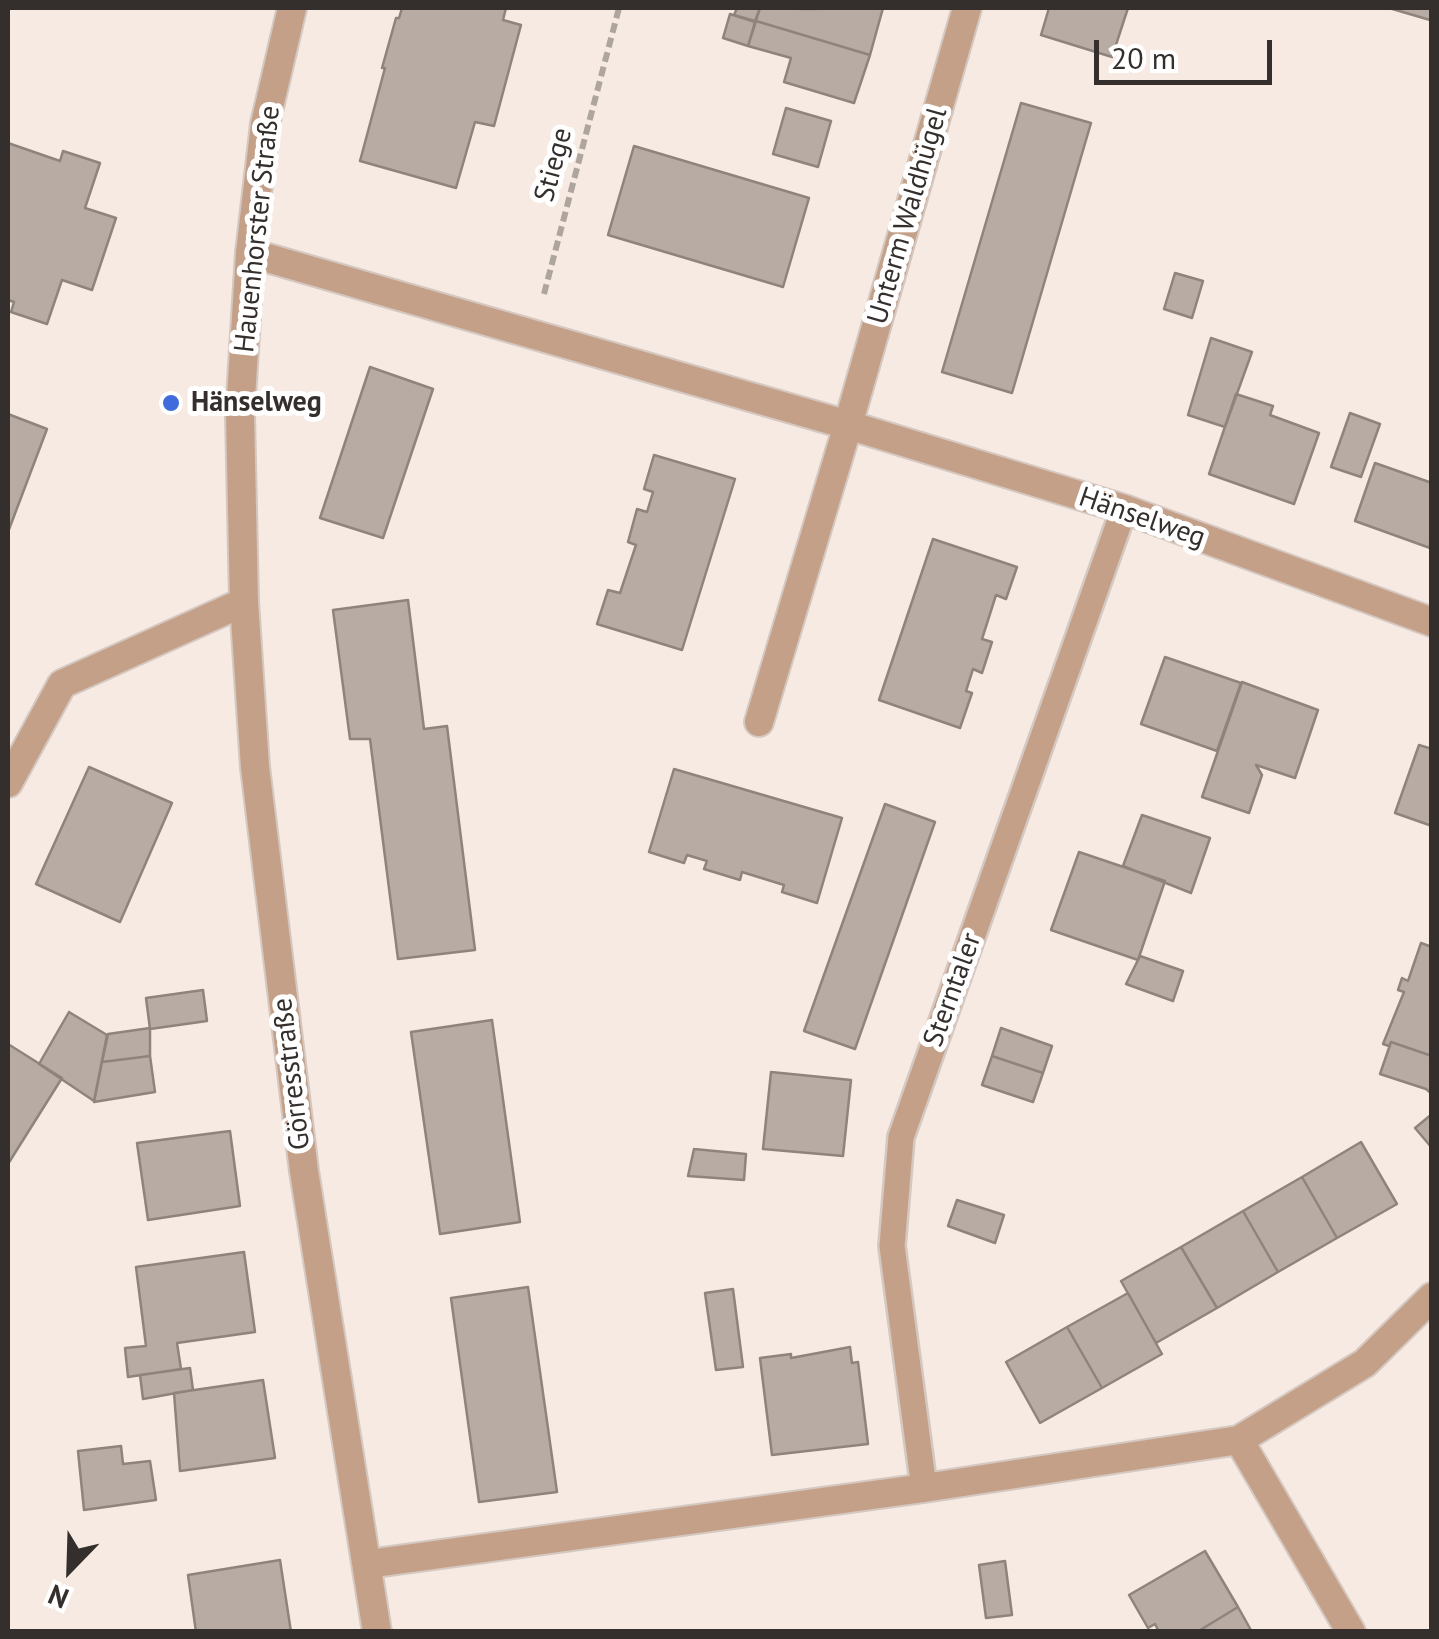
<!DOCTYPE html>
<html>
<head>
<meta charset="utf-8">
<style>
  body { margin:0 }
  #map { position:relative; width:1439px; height:1639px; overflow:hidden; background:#f7eae2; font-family:"PT Sans",sans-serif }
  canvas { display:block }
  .frame { position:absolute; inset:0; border:10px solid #342f2c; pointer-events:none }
  .north { position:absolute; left:20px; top:1519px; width:100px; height:100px; -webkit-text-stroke:8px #fff; paint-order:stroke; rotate:203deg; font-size:28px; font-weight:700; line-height:40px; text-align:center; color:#342f2c }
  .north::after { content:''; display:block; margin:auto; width:35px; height:45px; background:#342f2c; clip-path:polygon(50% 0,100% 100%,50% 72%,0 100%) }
  .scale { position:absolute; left:1094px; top:40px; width:178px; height:45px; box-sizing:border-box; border:5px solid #342f2c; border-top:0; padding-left:12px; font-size:30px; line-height:35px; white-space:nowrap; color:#342f2c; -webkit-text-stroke:8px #fff; paint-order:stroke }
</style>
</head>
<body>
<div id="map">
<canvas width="1439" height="1639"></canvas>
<div class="frame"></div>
<div class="north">N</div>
<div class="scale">20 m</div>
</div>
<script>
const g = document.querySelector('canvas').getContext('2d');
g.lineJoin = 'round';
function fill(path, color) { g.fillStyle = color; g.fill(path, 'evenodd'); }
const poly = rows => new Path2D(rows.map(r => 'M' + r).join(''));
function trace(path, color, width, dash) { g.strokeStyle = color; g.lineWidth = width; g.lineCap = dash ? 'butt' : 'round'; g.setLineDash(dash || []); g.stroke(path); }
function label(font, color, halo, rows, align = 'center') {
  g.font = font + ' "PT Sans",sans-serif'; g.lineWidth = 10; g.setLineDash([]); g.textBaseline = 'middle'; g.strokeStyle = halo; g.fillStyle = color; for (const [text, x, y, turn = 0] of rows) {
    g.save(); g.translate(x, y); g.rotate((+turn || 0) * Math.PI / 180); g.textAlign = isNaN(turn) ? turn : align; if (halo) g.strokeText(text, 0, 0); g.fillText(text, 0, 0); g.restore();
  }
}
const building = poly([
  [402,8,506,8,503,20,521,25,494,126,475,122,456,188,360,161,385,68,382,68,396,18,399,18,402,8],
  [737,8,760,8,755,21,734,15,737,8],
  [760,8,807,9,883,8,870,55,756,21,760,8],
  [1049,8,1128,8,1112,57,1041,35,1049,8],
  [1389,8,1432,8,1432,16,1430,20,1389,8],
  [730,14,755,22,748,46,723,38,730,14],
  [756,21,870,55,854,103,784,82,791,58,748,46,756,21],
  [1021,103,1091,123,1012,393,942,372,1021,103],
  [786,108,831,121,818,167,773,154,786,108],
  [8,143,60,161,63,151,100,163,85,208,116,218,92,290,62,280,47,324,11,312,14,302,8,300,8,143],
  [634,146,809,198,783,287,608,235,634,146],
  [1175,273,1203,281,1192,318,1164,309,1175,273],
  [1211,338,1252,352,1225,427,1188,415,1211,338],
  [370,367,433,389,383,538,320,518,370,367],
  [1236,394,1273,406,1270,415,1319,433,1294,504,1209,474,1236,394],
  [1350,413,1380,424,1361,477,1331,467,1350,413],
  [8,414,47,429,8,532,8,414],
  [654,455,735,479,682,650,597,624,608,590,620,593,636,545,628,542,637,509,647,512,653,492,644,489,654,455],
  [1375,463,1432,483,1430,548,1355,521,1375,463],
  [933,539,1017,567,1006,599,996,595,982,639,992,642,982,673,973,669,966,691,972,693,960,728,879,700,933,539],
  [408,600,424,729,447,726,475,950,398,959,370,739,350,739,333,610,408,600],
  [1165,657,1241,683,1217,751,1141,724,1165,657],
  [1242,682,1318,710,1295,778,1256,765,1262,775,1249,813,1202,797,1242,682],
  [1419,745,1432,749,1432,826,1395,813,1419,745],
  [89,767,172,803,120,922,36,884,89,767],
  [674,769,842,818,817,903,782,892,784,885,742,872,740,880,704,869,707,861,687,855,684,863,649,852,674,769],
  [885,804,935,822,855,1049,804,1031,885,804],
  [1142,815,1210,838,1191,893,1123,866,1142,815],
  [1079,852,1165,881,1138,960,1051,930,1079,852],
  [1421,943,1432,947,1432,1056,1391,1042,1389,1046,1383,1044,1404,992,1398,990,1402,978,1408,981,1421,943],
  [1140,956,1183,971,1173,1001,1126,984,1140,956],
  [203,990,207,1021,150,1029,146,998,203,990],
  [69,1012,107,1035,94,1101,39,1064,69,1012],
  [492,1020,520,1222,440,1234,411,1032,492,1020],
  [150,1028,150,1056,102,1062,108,1034,150,1028],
  [1001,1028,1052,1046,1043,1073,992,1056,1001,1028],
  [1391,1042,1432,1056,1432,1094,1426,1089,1380,1074,1391,1042],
  [8,1044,62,1078,8,1164,8,1044],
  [150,1056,155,1092,94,1102,102,1062,150,1056],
  [992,1056,1043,1073,1033,1102,982,1085,992,1056],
  [771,1072,851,1080,843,1156,763,1149,771,1072],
  [1432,1114,1432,1148,1415,1128,1432,1114],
  [230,1131,240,1206,148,1220,137,1143,230,1131],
  [1361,1142,1397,1204,1337,1238,1302,1177,1361,1142],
  [694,1149,746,1154,744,1180,688,1176,694,1149],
  [1302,1177,1337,1238,1278,1272,1243,1211,1302,1177],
  [957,1200,1004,1215,995,1243,948,1226,957,1200],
  [1243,1211,1278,1272,1217,1308,1181,1247,1243,1211],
  [1181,1247,1217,1308,1156,1343,1121,1281,1181,1247],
  [244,1252,255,1332,177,1343,181,1369,128,1377,125,1348,146,1346,136,1267,244,1252],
  [528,1287,557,1492,479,1502,451,1298,528,1287],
  [733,1289,743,1367,716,1370,705,1293,733,1289],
  [1128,1293,1162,1354,1102,1388,1067,1327,1128,1293],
  [1067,1327,1102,1388,1040,1423,1006,1362,1067,1327],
  [850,1347,852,1363,858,1362,868,1444,772,1455,760,1358,791,1354,791,1358,850,1347],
  [190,1368,193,1390,143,1399,140,1375,190,1368],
  [263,1380,275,1458,180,1471,174,1393,263,1380],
  [121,1446,123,1464,150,1461,156,1500,84,1510,78,1451,121,1446],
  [1205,1551,1238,1607,1197,1632,1159,1632,1155,1624,1148,1628,1129,1595,1205,1551],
  [280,1560,291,1632,196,1632,188,1575,280,1560],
  [1005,1561,1012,1615,986,1618,979,1565,1005,1561],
  [1238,1607,1252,1632,1197,1632,1238,1607]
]);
fill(building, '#b7aba4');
trace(building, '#8f847c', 2.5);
const service = poly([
  [924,1488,892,1246,901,1137,1124,509]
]);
const minor = poly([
  [250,253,848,425,1124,509,1432,622],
  [759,722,848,425,967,8],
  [8,783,62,684,244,602],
  [368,1564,924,1488,1239,1440],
  [1351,1632,1239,1440,1365,1363,1432,1297]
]);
const tertiary = poly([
  [292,8,265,124,250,253,240,414,244,602,255,767,304,1171,377,1632]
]);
trace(service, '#d4c8c1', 30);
trace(minor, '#d4c8c1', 32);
trace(tertiary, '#d4c8c1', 32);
trace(poly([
  [544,294,619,8]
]), '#afa59f', 6, [10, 5]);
trace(service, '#c5a088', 25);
trace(minor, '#c5a088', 28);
trace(tertiary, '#c5a088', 28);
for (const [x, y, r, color] of [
  [171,403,10,"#3f6bdc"]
]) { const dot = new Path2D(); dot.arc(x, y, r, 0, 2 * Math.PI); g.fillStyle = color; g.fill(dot); trace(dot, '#fff', 4); }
label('28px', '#342f2c', '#fff', [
  ["Stiege",554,165,-75],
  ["Unterm Waldhügel",908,216,-74],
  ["Hauenhorster Straße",258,229,-84],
  ["Hänselweg",1142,518,19],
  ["Sterntaler",953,990,-70],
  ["Görresstraße",292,1074,-97]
]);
label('bold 28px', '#342f2c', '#fff', [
  ["Hänselweg",191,403]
], 'left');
</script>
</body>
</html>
